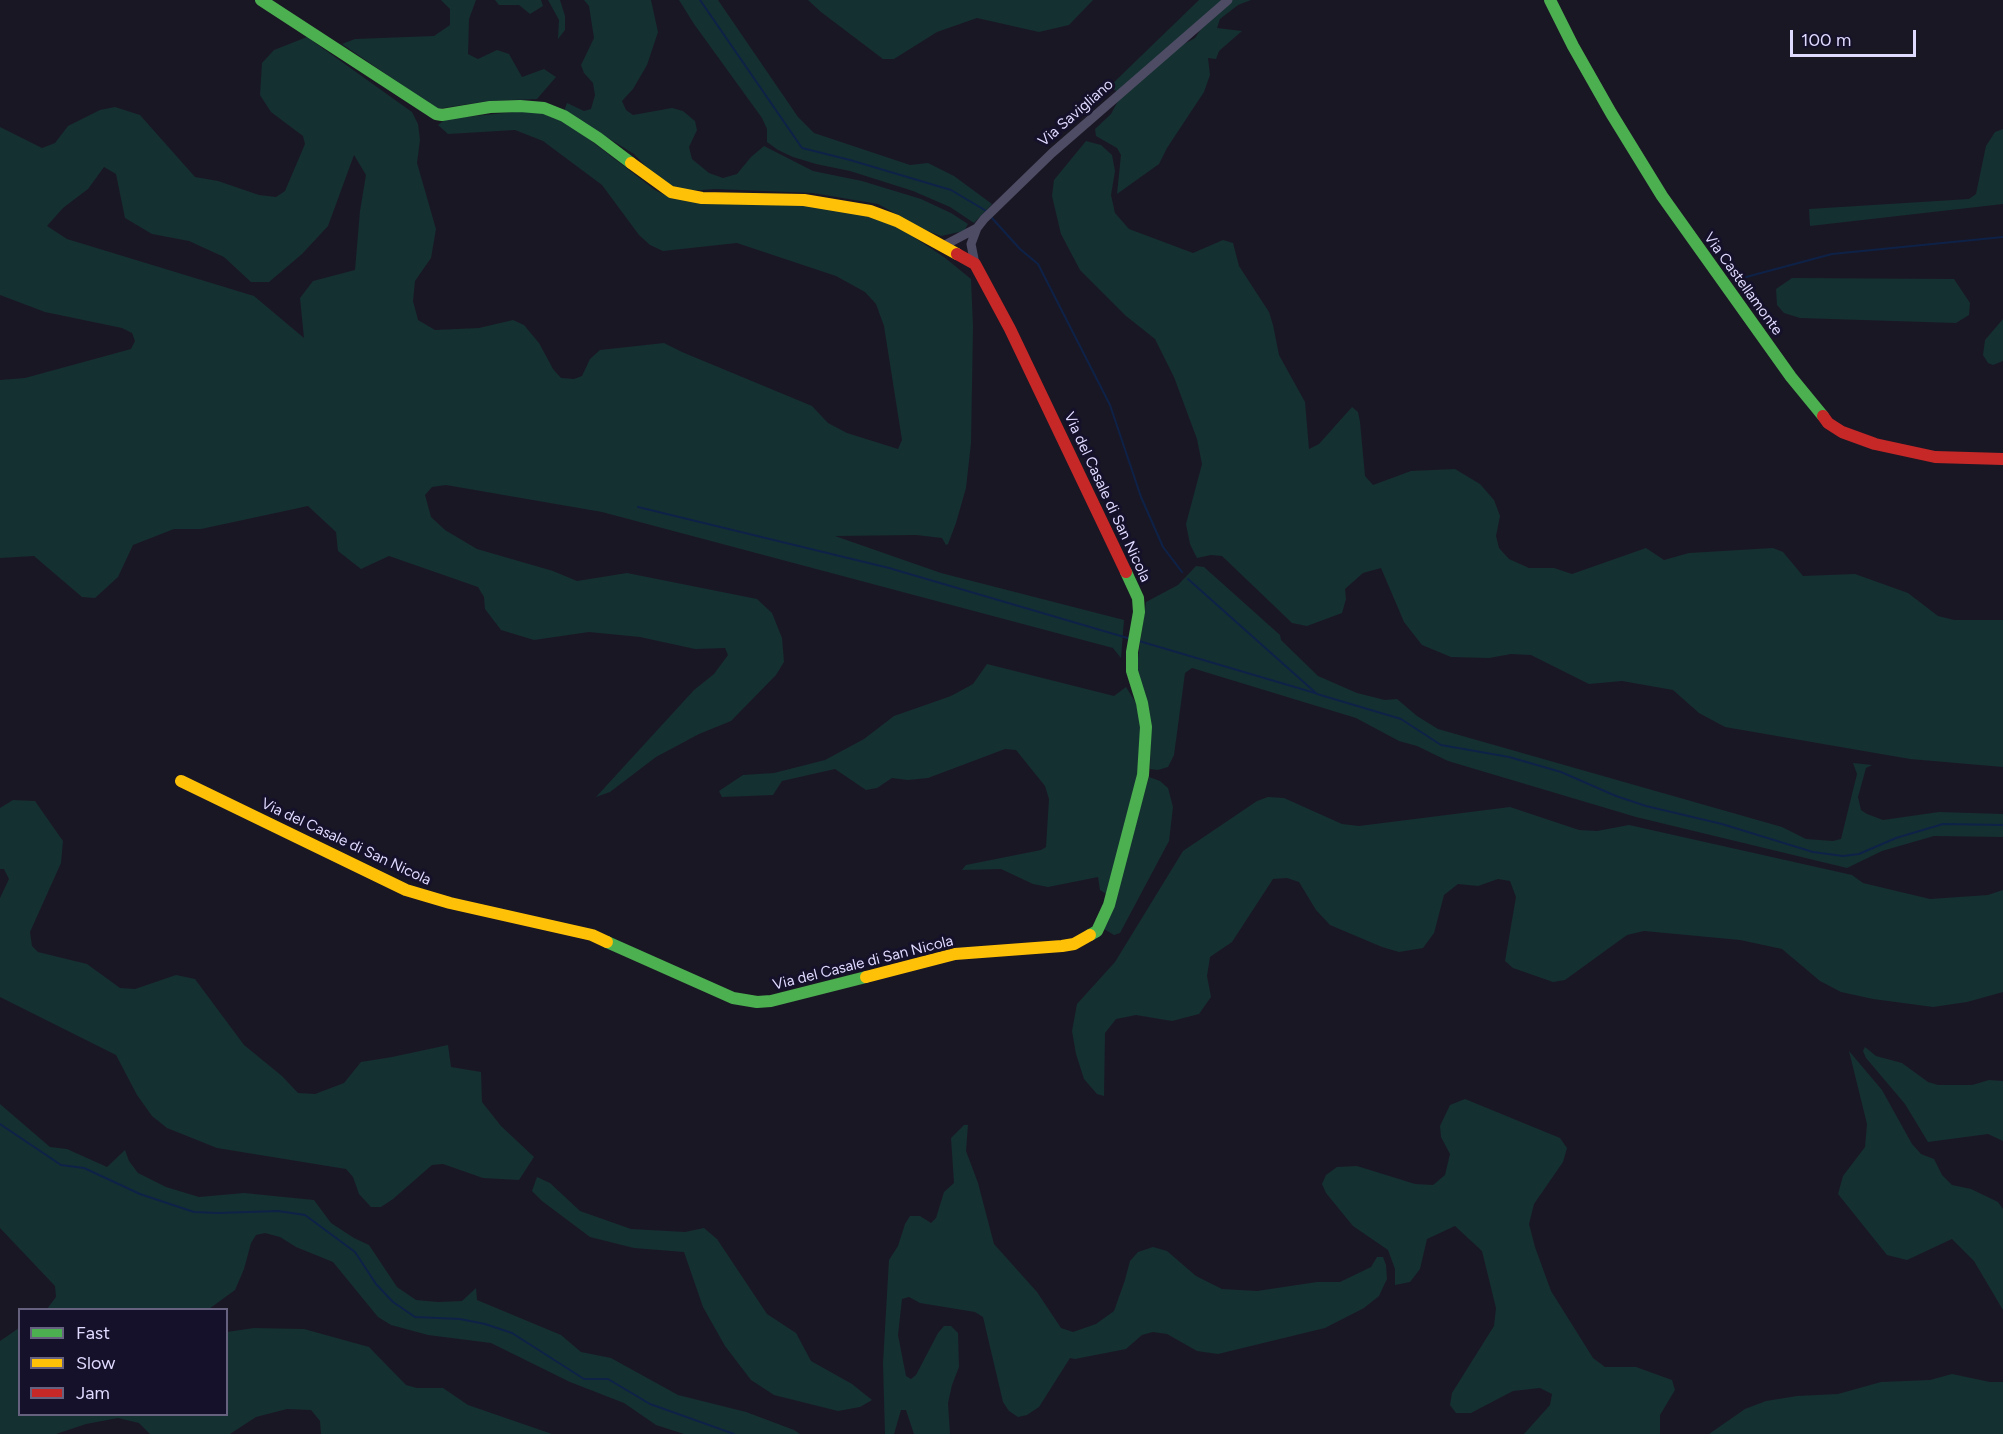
<!DOCTYPE html>
<html>
<head>
<meta charset="utf-8">
<style>
  body { margin:0 }
  #map { position:relative; width:2003px; height:1434px; overflow:hidden; background:#1a1724; font-family:Figtree,sans-serif }
  canvas { display:block }
  .legend { position:absolute; left:18px; top:1308px; width:210px; height:108px; box-sizing:border-box; background:#16112a; border:2px solid #66617f; margin:0; padding:8px 10px; list-style:none; font-size:18px; color:#dfdaff }
  .legend li { display:flex; align-items:center; gap:12px; height:30px }
  .legend b { width:30px; border:2px solid #66617f }
  .scale { position:absolute; left:1790px; top:30px; width:126px; height:27px; box-sizing:border-box; border:3px solid #dfdaff; border-top:0; padding-left:8px; font-size:18px; line-height:21px; white-space:nowrap; color:#dfdaff; -webkit-text-stroke:4px #16112a; paint-order:stroke }
</style>
</head>
<body>
<div id="map">
<canvas width="2003" height="1434"></canvas>
<ul class="legend">
<li><b style="height:8px;background:#4caf50"></b>Fast</li>
<li><b style="height:8px;background:#ffc107"></b>Slow</li>
<li><b style="height:8px;background:#c62828"></b>Jam</li>
</ul>
<div class="scale">100 m</div>
</div>
<script>
const g = document.querySelector('canvas').getContext('2d');
g.lineJoin = 'round';
function fill(path, color) { g.fillStyle = color; g.fill(path, 'evenodd'); }
const poly = rows => new Path2D(rows.map(r => 'M' + r).join(''));
function trace(path, color, width, dash) { g.strokeStyle = color; g.lineWidth = width; g.lineCap = dash ? 'butt' : 'round'; g.setLineDash(dash || []); g.stroke(path); }
function label(font, color, halo, rows, align = 'center') {
  g.font = font + ' Figtree,sans-serif'; g.lineWidth = 6; g.setLineDash([]); g.textBaseline = 'middle'; g.strokeStyle = halo; g.fillStyle = color; for (const [text, x, y, turn = 0] of rows) {
    g.save(); g.translate(x, y); g.rotate((+turn || 0) * Math.PI / 180); g.textAlign = isNaN(turn) ? turn : align; if (halo) g.strokeText(text, 0, 0); g.fillText(text, 0, 0); g.restore();
  }
}
fill(poly([
  [441,0,476,0,469,19,468,54,478,59,497,50,509,54,522,77,544,69,556,77,537,99,488,101,437,109,342,44,355,39,434,36,450,25,450,9],
  [495,0,541,0,543,6,530,14,519,5,499,5],
  [548,0,560,0,565,16,565,30,558,39,559,20],
  [584,0,651,0,658,32,647,65,633,89,622,101,626,110,633,115,672,108,683,111,695,121,697,130,689,147,692,159,709,173,723,178,737,174,751,157,764,146,813,171,862,181,921,199,951,213,968,224,964,231,941,236,925,230,878,204,813,193,715,189,688,191,671,186,653,174,634,154,564,111,567,103,584,111,591,109,595,95,593,83,584,73,581,65,594,38,589,6],
  [679,0,718,0,798,117,814,133,910,165,928,163,954,176,992,204,974,223,950,207,913,191,850,171,816,164,793,157,778,150,767,142,767,129,762,118,694,24],
  [808,0,1093,0,1069,25,1039,32,977,18,937,32,894,59,883,59,821,12],
  [1199,0,1225,0,1117,91,1108,88],
  [1232,0,1251,0,1238,5,1220,19,1217,28,1242,31,1219,51,1216,59,1208,58,1210,75,1204,92,1167,148,1159,164,1117,194,1121,155,1117,148,1096,136,1095,129,1111,114,1118,101,1171,51,1195,38,1201,29],
  [307,37,412,112,418,124,420,140,417,163,436,229,431,258,415,281,413,301,418,320,435,330,479,328,513,320,524,325,539,343,553,369,561,378,574,379,582,376,590,359,600,350,664,343,682,352,812,406,828,423,847,433,898,449,902,440,884,326,876,304,865,292,836,276,737,243,663,251,650,245,639,235,602,185,543,141,515,130,448,134,438,125,446,119,533,110,568,123,655,190,667,196,795,204,855,212,898,227,944,257,971,279,973,327,971,443,966,488,956,523,948,544,946,545,942,538,916,535,835,536,941,573,1124,620,1121,658,1113,648,602,512,446,485,432,487,425,495,431,517,445,530,477,549,553,571,577,581,627,573,757,599,772,613,782,638,784,662,776,675,731,721,699,734,656,757,610,792,596,797,694,690,714,674,728,655,725,648,695,649,640,637,589,632,534,640,501,630,485,609,484,597,478,587,389,556,361,569,338,551,336,532,308,506,201,529,174,529,133,545,118,577,95,598,82,597,34,556,0,558,0,380,25,378,131,349,135,341,132,333,122,328,45,312,0,295,0,127,42,148,55,143,68,126,100,110,115,107,140,115,195,177,218,181,259,195,276,197,285,191,305,144,303,136,271,112,260,95,262,63,274,50],
  [354,155,366,175,360,211,355,270,313,281,300,298,304,338,254,296,67,239,47,226,63,208,88,189,104,167,116,174,125,218,152,234,189,241,224,257,251,282,269,282,302,254,328,226],
  [2003,129,2003,204,1810,226,1809,209,1969,199,1976,194,1986,146,1995,132],
  [1086,141,1101,145,1112,155,1115,171,1111,195,1115,213,1129,229,1193,253,1223,240,1233,243,1239,266,1269,312,1273,325,1279,355,1305,402,1309,449,1319,444,1352,407,1358,412,1360,422,1365,476,1373,485,1411,471,1455,469,1480,484,1494,500,1500,516,1496,536,1499,548,1509,559,1529,568,1554,568,1572,574,1646,548,1664,560,1689,553,1773,548,1783,552,1803,576,1855,574,1908,593,1938,616,1954,620,2003,620,2003,767,1910,759,1725,727,1699,713,1673,690,1622,681,1589,684,1531,655,1511,654,1489,658,1451,657,1422,645,1404,622,1381,568,1363,573,1345,589,1346,599,1342,613,1307,626,1292,623,1222,556,1211,555,1197,558,1190,544,1186,524,1202,464,1197,439,1174,377,1155,339,1126,316,1080,270,1061,234,1052,196,1054,180],
  [1792,278,1954,279,1970,303,1969,315,1956,323,1800,318,1784,313,1777,305,1776,289],
  [2003,319,2003,361,1993,365,1988,363,1983,355,1985,340],
  [1196,566,1204,567,1280,635,1281,640,1318,676,1357,693,1385,700,1397,699,1417,716,1438,729,1782,827,1806,839,1833,841,1841,839,1857,774,1853,763,1872,765,1866,768,1858,797,1861,810,1867,814,1883,820,1939,812,2003,814,2003,837,1934,836,1882,851,1847,868,1636,817,1448,761,1417,746,1399,741,1356,718,1192,668,1185,673,1174,755,1168,767,1158,770,1150,769,1151,730,1138,674,1138,658,1146,602,1178,585],
  [987,664,1114,696,1126,687,1136,703,1140,720,1140,758,1132,805,1106,894,1100,890,1098,877,1048,887,1033,884,1001,869,962,870,966,865,1041,850,1046,847,1049,799,1045,786,1016,750,1005,749,928,778,908,780,892,778,877,788,866,790,835,769,782,781,773,795,722,797,719,791,743,775,774,773,825,760,864,739,894,716,951,696,973,684],
  [1149,777,1160,781,1168,788,1173,807,1169,841,1120,933,1114,935,1104,929],
  [1268,797,1284,798,1342,824,1359,826,1510,807,1579,830,1597,831,1629,825,1852,875,1863,883,1930,899,1988,895,2003,890,2003,992,1967,1002,1933,1007,1873,999,1841,992,1820,981,1782,949,1740,940,1644,931,1627,935,1565,980,1553,982,1513,968,1505,961,1516,897,1510,881,1498,879,1478,886,1458,884,1444,895,1434,933,1423,948,1399,952,1382,947,1330,925,1316,910,1299,882,1287,878,1273,879,1232,942,1210,957,1207,976,1211,997,1199,1014,1172,1021,1136,1015,1116,1019,1105,1033,1104,1096,1097,1094,1084,1079,1076,1054,1072,1031,1077,1004,1115,962,1183,851,1257,801],
  [13,800,35,801,63,841,61,863,30,932,32,946,38,952,87,964,120,988,135,989,176,975,195,979,244,1045,282,1076,298,1093,315,1094,344,1083,361,1062,392,1057,448,1045,451,1067,481,1072,482,1102,501,1126,534,1157,519,1180,483,1178,443,1164,432,1165,393,1199,381,1207,371,1207,359,1194,353,1177,346,1169,217,1148,167,1128,152,1116,137,1095,116,1055,0,997,0,898,9,879,4,869,0,869,0,808],
  [1865,1047,1876,1056,1902,1063,1928,1082,1938,1085,1972,1085,1989,1080,2003,1081,2003,1141,1988,1134,1928,1142,1905,1104,1866,1058,1863,1051],
  [1849,1051,1882,1090,1912,1144,1921,1154,1934,1159,1942,1175,1952,1185,1971,1189,1998,1202,2003,1209,2003,1310,1974,1261,1952,1239,1907,1260,1887,1255,1838,1194,1843,1176,1865,1147,1867,1124],
  [1465,1099,1560,1138,1567,1148,1563,1162,1534,1204,1529,1224,1535,1247,1551,1291,1593,1358,1605,1367,1636,1367,1672,1380,1675,1390,1660,1415,1660,1434,1524,1434,1550,1405,1552,1394,1540,1388,1513,1391,1471,1413,1456,1413,1450,1405,1452,1393,1494,1326,1496,1308,1482,1251,1455,1226,1427,1239,1420,1269,1410,1282,1395,1285,1395,1269,1388,1250,1353,1226,1326,1193,1322,1184,1326,1175,1337,1167,1357,1166,1415,1184,1433,1185,1445,1175,1450,1154,1441,1137,1440,1126,1450,1105],
  [0,1104,50,1147,67,1149,107,1167,125,1150,129,1161,138,1173,166,1187,199,1197,244,1193,314,1200,331,1223,354,1238,369,1245,397,1287,416,1300,438,1302,462,1301,476,1288,477,1300,561,1335,581,1352,611,1358,678,1395,746,1412,794,1430,800,1434,684,1434,656,1425,624,1403,570,1382,491,1343,428,1335,391,1325,378,1317,333,1262,296,1247,280,1237,265,1233,256,1235,251,1243,244,1269,235,1290,209,1309,47,1309,56,1297,55,1286,0,1228],
  [964,1125,968,1125,966,1151,978,1183,994,1244,1037,1292,1061,1328,1073,1332,1096,1324,1114,1311,1125,1280,1130,1261,1138,1252,1153,1247,1167,1251,1196,1276,1222,1289,1257,1291,1317,1282,1340,1282,1371,1267,1377,1257,1383,1257,1386,1265,1387,1279,1379,1296,1364,1308,1325,1328,1218,1354,1197,1351,1167,1334,1153,1332,1142,1335,1126,1349,1075,1359,1070,1358,1039,1407,1027,1415,1018,1417,1009,1411,1003,1402,983,1317,975,1312,920,1303,909,1297,902,1299,898,1335,906,1376,911,1379,916,1375,938,1333,944,1326,951,1326,958,1333,959,1367,952,1385,948,1403,950,1434,914,1434,906,1410,901,1410,894,1434,885,1434,883,1363,889,1260,898,1246,905,1224,910,1216,920,1216,931,1223,936,1218,944,1192,954,1183,951,1138],
  [537,1177,550,1183,580,1211,631,1229,685,1232,704,1228,717,1239,767,1314,796,1333,811,1361,852,1384,872,1400,860,1407,838,1411,774,1395,751,1380,725,1346,703,1307,684,1252,634,1248,590,1237,542,1201,532,1191],
  [19,1328,20,1414,226,1414,227,1332,254,1328,304,1329,369,1347,406,1385,417,1388,443,1388,468,1405,552,1434,321,1434,320,1421,311,1410,287,1409,256,1417,230,1434,150,1434,139,1423,118,1418,86,1424,56,1434,0,1434,0,1341],
  [1952,1374,1990,1382,2003,1382,2003,1434,1709,1434,1745,1409,1766,1401,1797,1396,1838,1394,1881,1382,1930,1380]
]), '#153031');
trace(poly([
  [700,0,802,148,850,160,951,190,988,212],
  [991,217,1020,249,1038,264,1110,405,1141,497,1163,547,1182,572],
  [1746,277,1832,254,2003,237],
  [638,507,889,568,1131,639],
  [1188,579,1317,694,1401,719,1441,745,1509,757,1561,772,1616,796,1646,806,1722,824,1813,852,1843,856,1859,854,1896,838,1943,824,2003,825],
  [1139,641,1315,693],
  [0,1124,61,1165,84,1168,140,1194,194,1212,218,1213,278,1211,305,1215,355,1252,376,1284,393,1302,415,1317,460,1319,485,1324,512,1333,584,1379,608,1379,650,1404,734,1434]
]), '#0e2248', 2);
trace(poly([
  [943,246,977,228],
  [975,264,971,244,977,228,984,219,1052,153,1228,0]
]), '#4d4c64', 9);
trace(poly([
  [261,0,436,114,442,115,490,107,520,106,544,108,564,116,598,138,631,163],
  [1550,0,1573,46,1611,113,1662,196,1791,377,1823,416],
  [1090,935,1097,931,1109,905,1143,775,1146,727,1142,703,1132,671,1132,652,1139,612,1138,598,1126,572],
  [607,942,733,998,757,1002,771,1001,866,977]
]), '#4caf50', 12);
trace(poly([
  [631,163,671,192,702,198,804,200,870,211,897,221,957,254],
  [181,781,406,890,450,903,592,935,607,942],
  [866,977,955,954,1062,946,1074,944,1090,935]
]), '#ffc107', 12);
trace(poly([
  [957,254,975,264,1010,329,1126,572],
  [1823,416,1828,423,1842,432,1875,444,1935,457,2003,459]
]), '#c62828', 12);
label('15px', '#dfdaff', '#16112a', [
  ["Via Savigliano",1076,113,-41],
  ["Via Castellamonte",1743,284,54],
  ["Via del Casale di San Nicola",1107,497,65],
  ["Via del Casale di San Nicola",346,842,25],
  ["Via del Casale di San Nicola",863,963,-14]
]);
</script>
</body>
</html>
